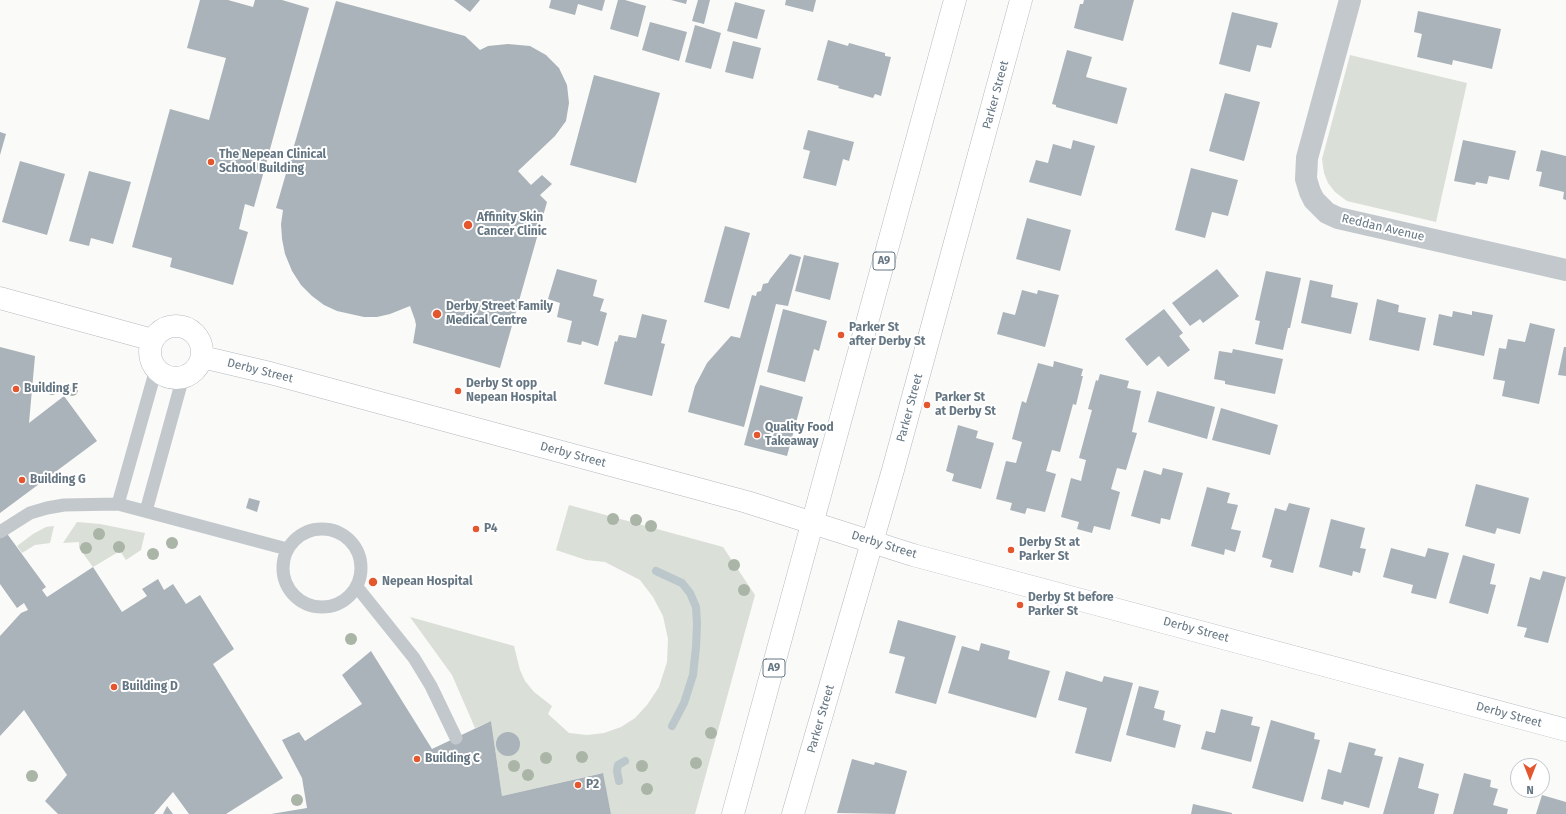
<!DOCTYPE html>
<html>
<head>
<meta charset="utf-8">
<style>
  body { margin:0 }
  #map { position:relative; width:1566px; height:814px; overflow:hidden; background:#fafaf8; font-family:"Fira Sans",sans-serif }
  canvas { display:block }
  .north { position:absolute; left:1510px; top:758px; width:40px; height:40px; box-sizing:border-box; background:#fff; border:1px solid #c1c8cd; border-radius:50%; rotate:180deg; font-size:11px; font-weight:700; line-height:16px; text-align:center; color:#657683 }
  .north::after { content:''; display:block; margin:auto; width:14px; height:18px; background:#e4572e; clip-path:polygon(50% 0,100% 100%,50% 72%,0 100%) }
</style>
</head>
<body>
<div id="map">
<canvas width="1566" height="814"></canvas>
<div class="north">N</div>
</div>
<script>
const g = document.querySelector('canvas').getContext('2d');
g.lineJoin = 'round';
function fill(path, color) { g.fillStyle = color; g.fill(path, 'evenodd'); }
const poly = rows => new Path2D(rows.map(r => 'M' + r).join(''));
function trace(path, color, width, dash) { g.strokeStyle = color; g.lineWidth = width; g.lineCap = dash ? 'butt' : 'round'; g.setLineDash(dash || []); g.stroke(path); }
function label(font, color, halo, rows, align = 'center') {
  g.font = font + ' "Fira Sans",sans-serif'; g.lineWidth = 4; g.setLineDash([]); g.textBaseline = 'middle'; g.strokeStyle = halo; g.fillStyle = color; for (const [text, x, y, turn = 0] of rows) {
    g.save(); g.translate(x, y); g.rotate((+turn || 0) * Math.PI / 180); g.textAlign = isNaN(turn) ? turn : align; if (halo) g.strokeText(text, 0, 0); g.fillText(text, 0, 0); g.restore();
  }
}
fill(poly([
  [1350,55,1467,83,1436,222,1347,201,1335,192,1328,183,1324,173,1322,159],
  [569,505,723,547,755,595,695,814,611,814,602,773,502,796,491,721,475,728,452,675,410,617,514,646,520,670,525,681,534,692,552,706,548,714,569,733,587,735,604,733,621,727,635,718,647,705,659,687,667,662,668,639,663,616,653,597,640,580,605,562,586,560,556,550],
  [77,522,100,524,145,533,141,550,126,560,120,551,93,567,79,548,79,542,63,543],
  [54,526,50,543,35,545,22,553,17,546,33,534,46,527]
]), '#dadfd7');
trace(poly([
  [656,571,682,583,690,593,696,607,697,624,696,647,693,675,684,703,672,726],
  [619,781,617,771,618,765,625,761]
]), '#bbc7cb', 8);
fill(poly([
  [200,0,228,0,253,7,255,0,282,0,309,8,254,207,245,204,239,229,248,232,233,285,170,267,172,258,132,247,170,109,209,120,226,58,187,48],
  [454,0,480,0,470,12],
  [551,0,605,0,602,11,578,4,575,15,549,8],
  [618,0,625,0,646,6,638,37,610,29],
  [671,0,687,0,686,4],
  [698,0,710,0,704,24,692,21],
  [786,0,816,0,813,12,785,5],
  [1084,0,1134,0,1123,41,1074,28,1080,4,1083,4],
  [336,1,465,36,480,50,488,46,508,44,530,46,546,55,559,68,567,85,569,103,566,121,555,136,518,171,531,185,542,175,552,184,540,195,547,202,500,368,413,343,416,325,415,320,410,306,390,314,377,317,364,317,337,311,324,305,312,296,301,285,292,271,285,254,282,239,281,224,283,210,276,208],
  [735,2,765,10,757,39,727,31],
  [1418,11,1501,29,1492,69,1453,60,1452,65,1417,57,1422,34,1414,32],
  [1232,12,1278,23,1271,48,1257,45,1250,72,1219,64],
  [650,22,687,32,679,61,642,50],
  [695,25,721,33,711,69,685,62],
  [828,40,848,46,849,43,885,53,885,56,891,57,881,96,875,94,873,98,838,88,839,86,817,80],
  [733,41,761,48,753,79,725,72],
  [1067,50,1092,57,1086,77,1127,88,1117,124,1056,107,1056,105,1052,104],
  [594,75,660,93,636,183,570,165],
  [1225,93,1260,102,1244,161,1209,151],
  [808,130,854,142,849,161,843,159,836,186,803,178,810,151,803,149],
  [0,132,6,134,0,155],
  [1073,140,1095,146,1081,196,1029,182,1036,160,1048,163,1053,144,1071,149],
  [1463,140,1516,151,1509,180,1489,176,1487,184,1476,182,1475,185,1454,181],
  [1541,150,1566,156,1566,200,1563,199,1564,192,1539,186,1542,172,1536,171],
  [20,161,65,174,47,235,2,222],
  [1191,168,1238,180,1228,216,1212,212,1205,238,1175,230],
  [89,171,131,182,113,244,91,238,89,246,69,241],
  [1027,218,1071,230,1060,271,1016,259],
  [725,226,750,233,729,309,704,302],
  [790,254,801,257,788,306,776,304,744,427,688,412,695,386,707,363,731,336,740,338,752,295,756,296,757,292,761,291,763,284,768,283,770,279],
  [804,255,839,263,830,300,795,291],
  [557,269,597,280,593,296,604,299,600,311,607,313,598,346,582,341,581,345,567,342,572,321,557,317,560,303,548,299],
  [1217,269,1239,296,1203,323,1200,319,1190,326,1172,303],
  [1266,271,1301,278,1290,328,1288,328,1283,350,1255,344,1260,321,1255,320],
  [1310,280,1333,285,1331,297,1358,303,1351,334,1301,323],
  [1022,290,1037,294,1038,290,1059,295,1045,347,997,334,1003,312,1015,315],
  [1377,299,1399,305,1398,312,1426,318,1419,351,1369,340],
  [783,309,827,321,819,351,814,349,805,382,767,372],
  [1164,309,1183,333,1179,336,1190,350,1168,367,1159,356,1147,366,1125,339],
  [1453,311,1472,315,1472,311,1493,315,1484,356,1433,345,1439,314,1452,317],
  [642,314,667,320,661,343,665,344,652,396,604,384,615,341,617,342,619,335,636,338],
  [1530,323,1555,329,1539,404,1502,396,1505,381,1493,379,1499,348,1506,349,1508,339,1525,342],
  [0,347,35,356,29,423,64,396,97,441,0,513],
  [1564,347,1566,347,1566,376,1558,375],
  [1233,349,1283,359,1275,394,1225,384,1225,381,1214,379,1219,351,1232,353],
  [1054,361,1083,369,1081,376,1083,376,1076,405,1073,404,1060,452,1052,450,1046,471,1056,474,1045,512,1027,508,1025,514,1010,510,1012,503,996,499,1006,461,1016,463,1022,442,1012,439,1022,401,1026,403,1038,363,1053,367],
  [1100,374,1129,381,1127,388,1141,391,1132,432,1137,433,1126,470,1117,468,1111,489,1120,492,1110,530,1094,526,1092,533,1077,529,1079,522,1061,517,1071,478,1081,481,1086,460,1079,458,1092,410,1088,409,1096,380,1098,381],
  [760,385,803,397,787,456,744,445],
  [1157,391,1215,407,1207,439,1148,422],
  [1221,408,1278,425,1270,455,1212,440],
  [958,425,978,431,976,438,994,443,981,489,952,481,954,474,946,471],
  [1163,468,1183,473,1170,520,1161,518,1160,524,1131,516,1144,470,1161,475],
  [1476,484,1529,498,1520,534,1497,528,1495,534,1465,526],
  [1207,487,1230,493,1227,503,1238,505,1231,529,1241,531,1235,552,1225,549,1224,555,1191,546],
  [249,498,260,501,257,512,246,508],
  [1289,503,1310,508,1293,573,1270,567,1272,560,1262,557,1275,508,1286,511],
  [1331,519,1365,528,1360,548,1366,549,1360,573,1353,571,1352,576,1319,567],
  [0,524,46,587,42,590,47,597,93,567,122,612,147,596,142,589,158,579,164,590,173,584,186,604,200,595,234,649,213,664,283,778,226,814,189,814,173,792,154,814,58,814,45,801,67,775,24,710,0,736,0,636,21,613,28,610,24,603,17,608,0,584],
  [1391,548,1425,557,1428,548,1449,553,1436,599,1411,593,1413,585,1383,577],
  [1463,555,1495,564,1490,584,1496,585,1488,614,1449,603],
  [1543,571,1566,577,1548,643,1524,637,1527,628,1517,626,1530,577,1540,580],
  [898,620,956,636,936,704,895,693,905,657,889,653],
  [981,643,1010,651,1008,659,1050,671,1036,718,948,693,962,646,979,651],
  [371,651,432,749,491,721,502,796,603,773,611,814,271,814,307,808,302,778,282,740,299,732,305,741,362,704,342,675],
  [1066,671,1102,682,1104,676,1133,683,1111,762,1075,753,1087,708,1058,700],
  [1139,686,1159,691,1154,708,1165,711,1163,720,1181,725,1175,748,1126,735],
  [1221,709,1253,717,1251,725,1260,727,1251,762,1201,749,1206,731,1215,733],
  [1271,720,1315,733,1314,739,1320,740,1303,802,1252,788],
  '496 744a12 12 0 1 1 24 0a12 12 0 1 1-24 0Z',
  [1349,742,1376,749,1374,755,1383,757,1369,808,1344,801,1343,805,1321,799,1328,769,1341,773],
  [1399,757,1424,764,1418,788,1439,794,1434,814,1383,814],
  [852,759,874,765,875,762,907,771,895,814,837,813],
  [1464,773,1491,780,1490,787,1498,789,1493,805,1508,809,1507,814,1453,814],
  [1542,795,1566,802,1566,814,1536,814],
  [1193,804,1232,813,1232,814,1191,814],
  [167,806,173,814,163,814]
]), '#aab3b9');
const secondary = poly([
  [0,298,153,340],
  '150 352a26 26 0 1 1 52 0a26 26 0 1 1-52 0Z',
  [202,357,270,373,747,502,913,555,1566,730]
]);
const highway = poly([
  [733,814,955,0],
  [793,814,893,470,1021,0]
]);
trace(secondary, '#b3babf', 23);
trace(highway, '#b4b9bd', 23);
trace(poly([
  [118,504,156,369],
  [146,511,183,377],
  '283 568a39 39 0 1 1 78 0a39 39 0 1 1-78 0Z',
  [0,532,30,513,47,508,64,505,118,504,287,549],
  [357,587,414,658,431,686,456,738]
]), '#c3c8cc', 13);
trace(poly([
  [1350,0,1307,158,1306,179,1310,192,1314,200,1327,213,1338,218,1566,270]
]), '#c3c8cc', 22);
trace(secondary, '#fff', 22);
trace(highway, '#fff', 22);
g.fillStyle = '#aab4a7';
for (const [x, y] of [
  [52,389],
  [72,390],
  [613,519],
  [636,520],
  [651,526],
  [99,534],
  [172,543],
  [119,547],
  [86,548],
  [153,554],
  [734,565],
  [744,590],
  [351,639],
  [711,733],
  [582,757],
  [546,758],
  [696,763],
  [514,766],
  [642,766],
  [528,775],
  [32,776],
  [647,789],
  [297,800]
]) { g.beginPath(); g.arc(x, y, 6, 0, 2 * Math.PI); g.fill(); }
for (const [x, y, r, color] of [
  [211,162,4,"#e4572e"],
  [468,225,5,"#e4572e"],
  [437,314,5,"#e4572e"],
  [841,335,4,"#e4572e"],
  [16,389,4,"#e4572e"],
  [458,391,4,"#e4572e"],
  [927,405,4,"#e4572e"],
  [757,435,4,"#e4572e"],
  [22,480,4,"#e4572e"],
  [476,529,4,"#e4572e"],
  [1011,550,4,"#e4572e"],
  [373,582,5,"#e4572e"],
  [1020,605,4,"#e4572e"],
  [114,687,4,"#e4572e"],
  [417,759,4,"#e4572e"],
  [578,785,4,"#e4572e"]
]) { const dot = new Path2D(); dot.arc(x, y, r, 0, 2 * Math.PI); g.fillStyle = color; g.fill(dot); trace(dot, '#fff', 1.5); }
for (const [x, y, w] of [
  [884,261,22],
  [774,668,22]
]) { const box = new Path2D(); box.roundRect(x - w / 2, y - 9, w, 18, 3); g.fillStyle = '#fff'; g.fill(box); trace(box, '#657683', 1); }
label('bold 11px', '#657683', null, [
  ["A9",884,261],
  ["A9",774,668]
]);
label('12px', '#657683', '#fff', [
  ["Parker Street",996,95,-75],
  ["Reddan Avenue",1383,228,13],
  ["Derby Street",260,371,14],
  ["Parker Street",910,408,-75],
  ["Derby Street",573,455,15],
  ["Derby Street",884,545,17],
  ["Derby Street",1196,630,15],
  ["Derby Street",1509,715,15],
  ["Parker Street",821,719,-74]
]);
label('bold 12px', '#657683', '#fff', [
  ["The Nepean Clinical",219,155],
  ["School Building",219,169],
  ["Affinity Skin",477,218],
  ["Cancer Clinic",477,232],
  ["Derby Street Family",446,307],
  ["Medical Centre",446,321],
  ["Parker St",849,328],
  ["after Derby St",849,342],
  ["Derby St opp",466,384],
  ["Nepean Hospital",466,398],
  ["Building F",24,389],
  ["Parker St",935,398],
  ["at Derby St",935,412],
  ["Quality Food",765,428],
  ["Takeaway",765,442],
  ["Building G",30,480],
  ["P4",484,529],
  ["Derby St at",1019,543],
  ["Parker St",1019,557],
  ["Nepean Hospital",382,582],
  ["Derby St before",1028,598],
  ["Parker St",1028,612],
  ["Building D",122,687],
  ["Building C",425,759],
  ["P2",586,785]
], 'left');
</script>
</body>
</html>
